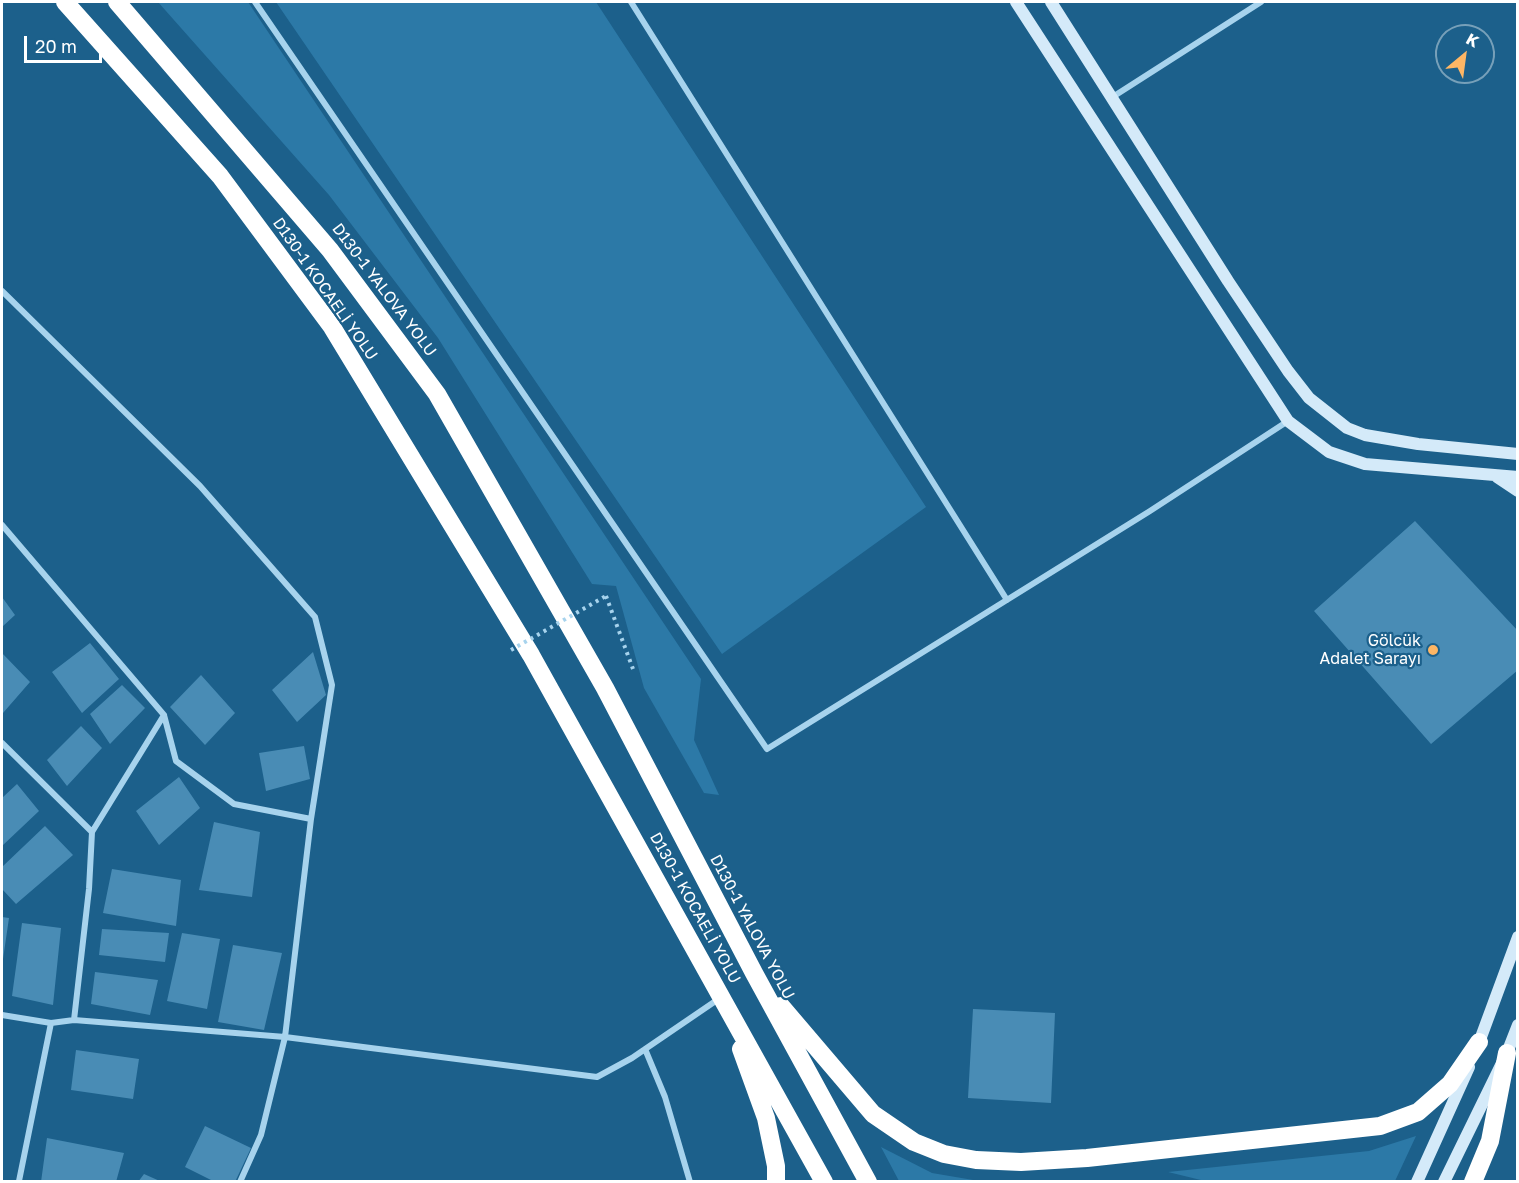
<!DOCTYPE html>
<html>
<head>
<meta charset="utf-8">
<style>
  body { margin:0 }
  #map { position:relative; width:1519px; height:1183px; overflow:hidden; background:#1c608b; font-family:"Golos Text",sans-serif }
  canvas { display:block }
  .frame { position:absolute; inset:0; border:3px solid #fff; pointer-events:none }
  .north { position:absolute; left:1435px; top:24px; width:60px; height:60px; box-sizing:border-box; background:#1c608b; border:2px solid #77a0b9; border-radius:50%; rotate:29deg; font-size:16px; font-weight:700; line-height:24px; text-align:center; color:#fff }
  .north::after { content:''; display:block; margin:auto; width:21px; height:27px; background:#fdb665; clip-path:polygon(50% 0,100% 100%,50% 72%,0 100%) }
  .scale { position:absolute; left:24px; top:36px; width:78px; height:27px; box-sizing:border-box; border:3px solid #fff; border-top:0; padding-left:8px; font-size:18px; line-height:21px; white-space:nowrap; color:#fff; -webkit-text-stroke:4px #1c608b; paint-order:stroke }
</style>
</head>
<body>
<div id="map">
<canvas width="1519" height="1183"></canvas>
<div class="frame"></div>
<div class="north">K</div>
<div class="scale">20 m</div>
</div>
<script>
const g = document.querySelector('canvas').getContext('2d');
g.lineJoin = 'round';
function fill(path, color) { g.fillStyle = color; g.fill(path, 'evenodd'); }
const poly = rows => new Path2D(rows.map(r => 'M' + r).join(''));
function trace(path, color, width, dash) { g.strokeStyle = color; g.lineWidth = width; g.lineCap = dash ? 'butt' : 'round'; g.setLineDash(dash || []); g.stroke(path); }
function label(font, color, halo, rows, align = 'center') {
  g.font = font + ' "Golos Text",sans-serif'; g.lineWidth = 4.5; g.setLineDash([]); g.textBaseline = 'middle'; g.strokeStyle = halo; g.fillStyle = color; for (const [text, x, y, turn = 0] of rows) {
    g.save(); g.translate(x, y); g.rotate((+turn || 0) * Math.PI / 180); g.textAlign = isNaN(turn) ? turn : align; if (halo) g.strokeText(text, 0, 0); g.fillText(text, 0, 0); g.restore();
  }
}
fill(poly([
  [158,2,248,2,701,679,694,740,719,795,704,793,644,688,616,586,592,584,438,338,329,195],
  [276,2,596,2,926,507,722,654],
  [1416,1136,1395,1181,1205,1181,1168,1172,1369,1151],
  [881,1147,932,1173,979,1181,899,1181]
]), '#2c79a7');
fill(poly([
  [1415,521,1518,631,1518,670,1431,744,1314,611],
  [2,597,15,615,2,627],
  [90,643,119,679,82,713,52,672],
  [313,652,326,695,297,722,272,690],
  [2,653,30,682,3,713,2,711],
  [201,675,235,713,205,745,170,707],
  [122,685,145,708,110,744,90,714],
  [81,726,102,748,67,786,47,760],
  [304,746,310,779,266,791,259,753],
  [179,777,200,808,159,845,136,811],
  [17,784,39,811,2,846,2,798],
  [214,822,260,832,252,897,199,890],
  [45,826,73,855,16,904,2,889,2,867],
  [112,869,181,880,176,926,103,913],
  [2,917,9,918,3,959,2,958],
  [22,923,61,928,53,1005,12,996],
  [102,929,169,933,165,962,99,955],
  [182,933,220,939,207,1009,167,1001],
  [233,945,282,953,264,1030,218,1022],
  [95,972,158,980,150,1015,91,1004],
  [973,1009,1055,1013,1051,1103,968,1098],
  [76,1050,139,1059,133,1099,71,1090],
  [205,1126,251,1148,235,1182,215,1182,185,1167],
  [47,1138,124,1153,116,1182,41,1182],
  [144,1174,162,1182,138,1182]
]), '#498cb5');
trace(poly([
  [606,596,633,669]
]), '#a7d3ed', 4, [3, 4.5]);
trace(poly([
  [255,2,767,749,1150,511,1288,421],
  [631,2,1007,600],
  [1111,98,1261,2],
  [2,291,200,486,315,617,332,685,311,819,285,1037,261,1135,240,1182],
  [2,525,164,715,176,761,234,804,311,819],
  [2,743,92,832],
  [2,1015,51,1023,74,1020,285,1037,597,1077,632,1058,720,998],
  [74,1020,89,889,92,832,164,715],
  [645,1049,665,1097,690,1182],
  [19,1181,51,1023]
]), '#a7d3ed', 6);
trace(poly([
  [1016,2,1288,421,1329,452,1365,464,1518,477],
  [1051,2,1228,281,1288,371,1309,398,1347,428,1365,435,1418,444,1518,454],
  [1497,477,1518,491],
  [1477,1048,1518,937],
  [1417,1182,1469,1067],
  [1444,1182,1507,1053,1518,1025]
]), '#d4eaf9', 12);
trace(poly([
  [65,2,220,176,332,327,531,655,824,1182],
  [117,2,330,250,437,394,605,688,754,973,868,1182],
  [781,1006,873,1114,914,1142,944,1154,976,1160,1021,1162,1087,1158,1380,1126,1418,1112,1450,1084,1479,1042],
  [741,1049,766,1118,776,1166,776,1182],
  [1473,1182,1490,1141,1507,1053]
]), '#fff', 18);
trace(poly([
  [511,650,606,596]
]), '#a7d3ed', 4, [3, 4.5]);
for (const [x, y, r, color] of [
  [1433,650,6,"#fdb665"]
]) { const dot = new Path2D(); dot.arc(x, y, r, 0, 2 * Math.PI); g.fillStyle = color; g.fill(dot); trace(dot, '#1c608b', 2); }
label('16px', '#fff', '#1c608b', [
  ["D130-1 KOCAELİ YOLU",325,289,55],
  ["D130-1 YALOVA YOLU",384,290,53],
  ["D130-1 KOCAELİ YOLU",695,908,61],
  ["D130-1 YALOVA YOLU",752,927,62]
]);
label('16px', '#fff', '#1c608b', [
  ["Gölcük",1421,641],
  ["Adalet Sarayı",1421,659]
], 'right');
</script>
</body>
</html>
